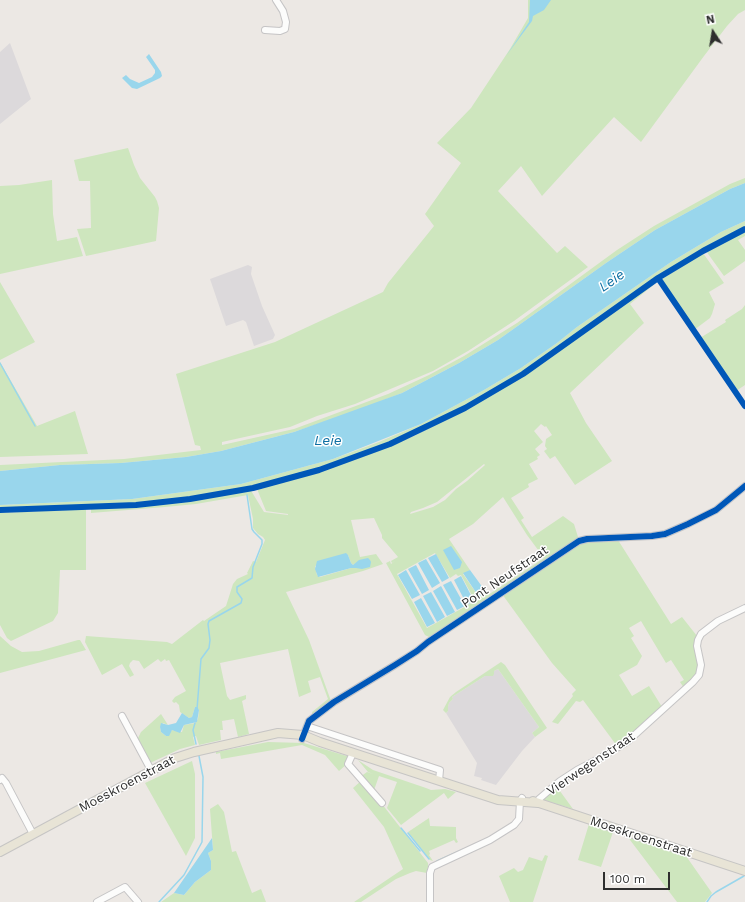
<!DOCTYPE html>
<html>
<head>
<meta charset="utf-8">
<style>
  body { margin:0 }
  #map { position:relative; width:745px; height:902px; overflow:hidden; background:#ece8e4; font-family:"Work Sans",sans-serif }
  canvas { display:block }
  .north { position:absolute; left:693px; top:12px; width:40px; height:40px; -webkit-text-stroke:3px #fff; paint-order:stroke; rotate:348deg; font-size:11px; font-weight:700; line-height:16px; text-align:center; color:#2e2e2e }
  .north::after { content:''; display:block; margin:auto; width:14px; height:18px; background:#2e2e2e; clip-path:polygon(50% 0,100% 100%,50% 72%,0 100%) }
  .scale { position:absolute; left:603px; top:872px; width:67px; height:18px; box-sizing:border-box; border:2px solid #2e2e2e; border-top:0; padding-left:5px; font-size:12px; line-height:14px; white-space:nowrap; color:#2e2e2e; -webkit-text-stroke:3px #fff; paint-order:stroke }
</style>
</head>
<body>
<div id="map">
<canvas width="745" height="902"></canvas>
<div class="north">N</div>
<div class="scale">100 m</div>
</div>
<script>
const g = document.querySelector('canvas').getContext('2d');
g.lineJoin = 'round';
function fill(path, color) { g.fillStyle = color; g.fill(path, 'evenodd'); }
const poly = rows => new Path2D(rows.map(r => 'M' + r).join(''));
function trace(path, color, width, dash) { g.strokeStyle = color; g.lineWidth = width; g.lineCap = dash ? 'butt' : 'round'; g.setLineDash(dash || []); g.stroke(path); }
function label(font, color, halo, rows, align = 'center') {
  g.font = font + ' "Work Sans",sans-serif'; g.lineWidth = 3; g.setLineDash([]); g.textBaseline = 'middle'; g.strokeStyle = halo; g.fillStyle = color; for (const [text, x, y, turn = 0] of rows) {
    g.save(); g.translate(x, y); g.rotate((+turn || 0) * Math.PI / 180); g.textAlign = isNaN(turn) ? turn : align; if (halo) g.strokeText(text, 0, 0); g.fillText(text, 0, 0); g.restore();
  }
}
fill(poly([
  [10,43,31,99,0,124,0,52],
  [248,265,252,267,251,274,262,306,275,335,273,339,254,346,246,322,243,320,226,326,210,279],
  [498,669,539,727,532,733,535,737,522,751,496,785,481,780,482,778,474,776,477,763,446,713,448,711,448,707,449,703,453,699,452,697,485,676]
]), '#dcd9db');
fill(poly([
  [528,0,745,0,745,10,738,14,727,26,704,56,641,142,614,117,542,196,521,166,498,191,557,253,565,246,588,267,514,321,468,351,433,371,355,404,317,416,290,427,222,442,222,445,294,429,388,394,429,375,464,356,517,323,617,250,654,226,730,184,745,178,745,183,730,189,655,230,606,263,498,340,459,363,402,393,356,411,294,432,221,451,186,457,121,463,60,465,0,471,0,465,124,459,201,450,200,446,195,445,176,374,275,342,383,292,388,283,434,226,425,214,461,163,437,143,471,108,510,49,528,18],
  [128,148,134,165,140,178,155,197,157,201,159,208,156,241,86,256,77,229,91,228,90,181,79,181,74,160],
  [52,180,53,214,57,241,77,237,83,256,0,274,0,186,19,185],
  [745,221,745,226,716,241,652,280,525,371,489,392,445,416,379,446,336,462,282,478,247,487,198,496,134,503,0,509,0,505,132,499,241,484,333,459,379,442,421,424,484,390,521,368,557,343,577,327,671,262,721,232],
  [745,230,745,236,738,240,745,250,745,261,724,276,706,251],
  [703,253,724,283,709,292,715,304,712,314,710,318,694,330,665,286,662,279],
  [0,282,35,342,0,360],
  [654,282,656,283,630,304,644,323,570,393,586,423,612,461,575,485,555,456,550,459,544,451,547,449,545,446,546,439,552,435,546,426,545,427,541,424,534,431,543,442,535,449,540,455,537,457,538,459,529,464,538,479,528,484,529,487,511,498,524,518,521,520,532,537,563,516,574,524,578,537,576,539,429,637,425,635,386,563,390,561,391,564,396,560,392,563,391,561,398,557,382,538,382,535,374,518,351,520,360,557,376,554,383,564,363,571,286,592,309,640,331,701,312,716,312,712,328,699,320,677,308,681,311,692,299,697,288,649,220,663,227,696,230,700,246,695,246,699,242,701,249,734,238,737,234,719,222,721,223,730,220,730,221,740,199,745,196,736,193,737,195,745,180,749,150,763,138,742,138,738,141,732,161,714,168,725,163,723,160,727,161,732,166,736,172,730,182,732,184,725,195,723,198,719,199,710,195,707,192,717,189,718,180,712,179,705,176,702,174,703,172,701,175,697,186,691,169,660,166,661,165,659,161,662,158,659,144,669,139,661,133,660,130,663,129,666,134,675,130,677,122,664,102,675,85,642,86,636,167,642,172,644,203,620,204,621,226,606,233,584,237,579,248,574,247,573,253,561,256,562,265,540,263,537,258,534,253,528,253,519,248,495,196,504,165,507,91,513,91,509,122,507,188,501,250,489,264,512,288,515,288,514,266,511,257,489,259,487,358,458,414,436,456,414,524,376],
  [484,464,485,465,467,481,456,489,445,500,433,507,410,514,411,512,423,508,437,502],
  [503,497,527,535,544,558,488,595,486,592,479,597,463,574,470,570,449,539,473,524],
  [435,553,450,578,456,574,458,576,461,575,475,601,427,628,397,574],
  [348,555,351,563,353,565,356,563,360,568,351,568,320,577,317,575,315,566],
  [745,305,745,385,736,391,719,368,700,338,726,322,725,320,742,309],
  [0,362,37,426,75,411,88,454,0,457],
  [86,509,86,570,60,570,58,613,53,621,11,641,7,638,0,625,0,513],
  [618,540,671,624,682,617,697,636,699,662,698,673,684,688,680,682,684,680,671,660,666,663,641,621,629,628,634,636,631,638,642,656,637,665,619,675,632,696,649,686,662,707,641,727,617,746,583,700,580,702,576,701,558,724,552,722,573,696,572,694,576,690,552,663,502,594,581,542],
  [0,636,11,646,22,652,39,651,78,640,80,640,86,650,0,673],
  [501,662,505,665,547,728,535,737,532,733,539,727,498,669,494,671,494,674,493,676,485,676,452,697,453,699,449,703,448,707,448,711,446,713,443,710,450,697,456,692],
  [268,742,304,743,350,757,347,764,339,771,325,755,302,745,221,759,220,753,216,754,216,752],
  [358,760,373,770,426,788,431,790,445,789,456,792,448,799,444,793,401,825,387,808,397,782,379,776,373,793,360,777,367,772,373,774,368,772],
  [192,761,195,774,195,838,186,856,145,783],
  [361,781,382,804,428,863,428,867,427,873,416,871,410,873,396,879,361,902,354,902,403,869,384,827,353,788],
  [557,787,573,809,544,800,544,798],
  [218,804,224,812,232,852,236,851,252,893,261,889,266,902,161,902,174,893,184,895,195,882,211,870,211,861,208,853,213,850,210,809],
  [429,818,430,826,456,827,456,838,458,842,456,843,454,840,429,851,430,854,429,855,433,861,430,860,408,832],
  [589,824,613,832,601,867,578,860],
  [627,836,686,856,712,893,705,902,677,902],
  [545,855,548,856,533,902,510,902,499,876,514,868,518,872,523,870,529,857,542,861]
]), '#cee6be');
fill(poly([
  [530,0,551,0,544,10,533,16,532,21,506,56,529,22],
  [149,54,161,72,162,76,160,78,137,89,132,88,122,78,126,75,130,79,139,83,152,77,155,73,155,70,146,57],
  [745,183,745,221,721,232,671,262,577,327,557,343,521,368,484,390,421,424,333,459,241,484,132,499,0,505,0,471,60,465,121,463,186,457,221,451,294,432,402,393,459,363,498,340,606,263,655,230,730,189],
  [451,546,462,562,460,568,454,570,443,550],
  [346,553,348,555,351,563,353,565,359,560,368,558,370,560,371,562,370,567,362,569,356,568,351,568,318,577,315,569,317,561],
  [436,554,449,578,442,582,428,558],
  [426,559,440,583,432,588,418,563],
  [416,565,429,590,422,594,408,569],
  [406,570,420,595,412,599,398,575],
  [470,570,486,592,479,597,463,573],
  [461,576,474,601,467,605,454,580],
  [451,581,465,606,457,610,443,585],
  [441,586,455,612,447,616,433,591],
  [431,592,445,617,437,622,423,596],
  [421,598,435,623,427,627,414,602],
  [195,707,197,707,199,710,197,722,184,725,180,733,172,730,169,736,166,736,161,732,160,727,161,723,168,725,176,723,182,713,189,718,192,717],
  [212,838,213,850,208,853,211,861,211,870,195,882,184,895,174,893]
]), '#99d6ec');
trace(poly([
  [0,363,35,426],
  [197,709,201,659,209,648,210,640,208,624,209,621,241,603,242,599,237,592,237,587,252,578,253,567,262,544,262,540,254,532,252,529,247,495],
  [195,723,193,730,196,744],
  [401,828,420,851],
  [408,833,429,859],
  [437,861,464,849],
  [159,902,184,875,202,842,203,777,199,756],
  [707,902,711,896,716,892,744,876]
]), '#99d6ec', 1.5);
const minor = poly([
  [265,30,280,31,285,29,286,22,283,11,276,0],
  [122,716,151,770],
  [307,726,440,770,439,781],
  [302,739,309,721,334,702,395,665,417,651,428,642,579,541,587,539,652,536,665,534,688,524,716,510,745,486],
  [353,753,348,764,382,803],
  [0,780,2,778,6,783,33,834],
  [538,803,539,799,560,781,577,770,602,757,628,741,693,682,699,675,701,665,697,646,698,640,701,634,718,621,745,608],
  [97,902,125,887,138,902],
  [430,902,430,873,432,867,490,840,514,825,519,819,520,801,522,798]
]);
const major = poly([
  [533,801,745,871],
  [0,852,175,758,194,752,278,733,303,735,320,742,498,800,538,803]
]);
trace(minor, '#c5c4c5', 8);
trace(major, '#c6c5c4', 10);
trace(minor, '#fcfcfb', 6);
trace(major, '#e8e4d6', 8);
trace(poly([
  [658,278,745,406],
  [0,510,136,505,190,499,253,488,319,470,390,444,465,408,523,374,658,278,703,251,745,229],
  [302,739,309,721,334,702,395,665,417,651,428,642,579,541,587,539,652,536,665,534,688,524,716,510,745,486]
]), '#0057b8', 6);
label('13px', '#2e2e2e', '#fff', [
  ["Pont Neufstraat",505,577,-34],
  ["Vierwegenstraat",591,764,-34],
  ["Moeskroenstraat",127,784,-28],
  ["Moeskroenstraat",641,837,18]
]);
label('italic 14px', '#0d6fa3', '#fff', [
  ["Leie",612,281,-35],
  ["Leie",328,441]
]);
</script>
</body>
</html>
